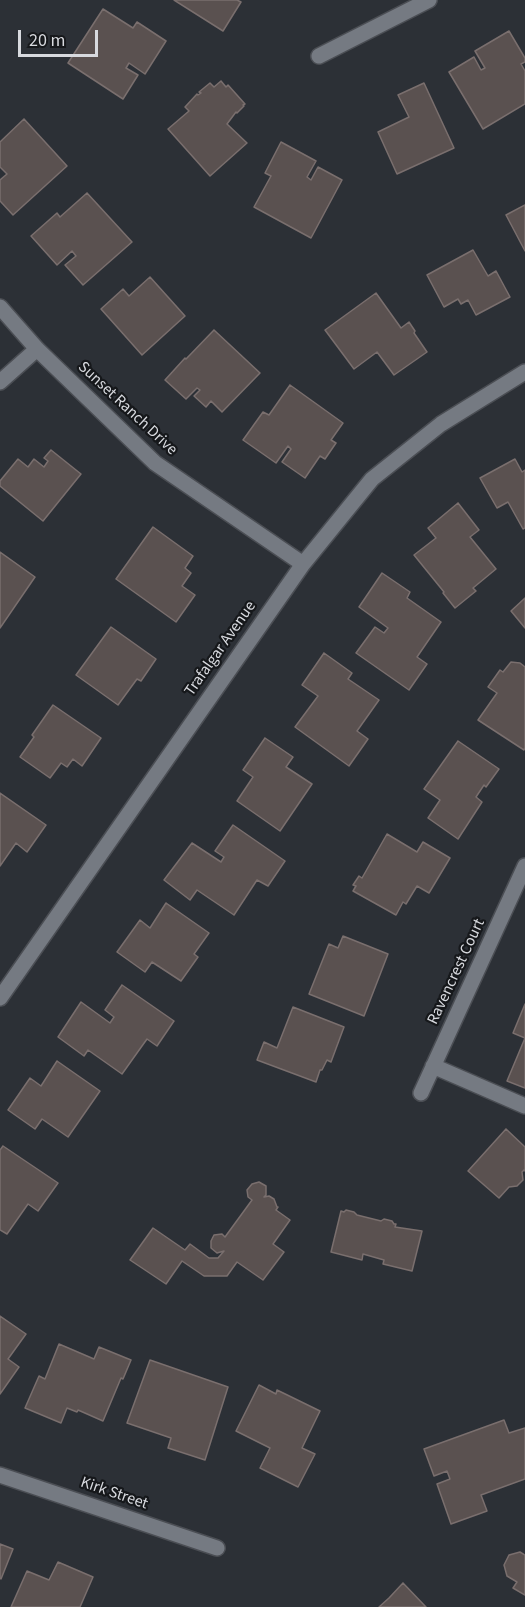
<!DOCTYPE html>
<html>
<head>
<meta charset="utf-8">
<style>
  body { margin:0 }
  #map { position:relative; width:525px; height:1607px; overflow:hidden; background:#2c3036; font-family:"Source Sans 3",sans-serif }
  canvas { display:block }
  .scale { position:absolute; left:18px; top:30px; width:80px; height:27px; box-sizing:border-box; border:3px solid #d8dadf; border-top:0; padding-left:8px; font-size:18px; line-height:21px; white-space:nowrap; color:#d8dadf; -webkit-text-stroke:4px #16181b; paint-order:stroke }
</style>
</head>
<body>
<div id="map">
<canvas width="525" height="1607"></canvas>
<div class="scale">20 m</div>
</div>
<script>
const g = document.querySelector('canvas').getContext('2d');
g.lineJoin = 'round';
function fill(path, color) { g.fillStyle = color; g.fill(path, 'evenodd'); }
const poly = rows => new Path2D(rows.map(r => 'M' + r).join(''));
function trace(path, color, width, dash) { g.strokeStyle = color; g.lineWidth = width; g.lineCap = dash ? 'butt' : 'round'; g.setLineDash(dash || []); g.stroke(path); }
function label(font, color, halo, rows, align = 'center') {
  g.font = font + ' "Source Sans 3",sans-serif'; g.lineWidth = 4.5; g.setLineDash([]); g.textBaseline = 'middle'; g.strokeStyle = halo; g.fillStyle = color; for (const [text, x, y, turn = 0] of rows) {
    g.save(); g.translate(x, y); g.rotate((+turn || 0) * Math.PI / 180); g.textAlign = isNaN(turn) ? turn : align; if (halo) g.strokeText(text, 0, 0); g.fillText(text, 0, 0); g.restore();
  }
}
const building = poly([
  [174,0,237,0,241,2,223,31,174,0],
  [103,9,133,28,137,22,166,41,145,74,129,63,126,68,138,75,123,99,68,63,103,9],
  [509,31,525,58,525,62,521,64,525,71,525,104,483,129,449,72,474,57,481,70,485,68,475,51,509,31],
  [221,81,226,87,228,85,245,104,243,105,244,106,237,113,236,112,227,124,247,143,210,176,168,129,189,111,185,107,197,94,198,95,201,93,199,92,210,83,214,87,221,81],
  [424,83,454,148,397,174,378,132,409,117,398,95,424,83],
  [24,119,67,166,13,215,0,201,0,180,7,174,0,167,0,142,24,119],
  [281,142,316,161,307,177,311,180,318,167,342,180,311,238,254,207,271,176,265,173,281,142],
  [87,193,132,242,83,285,65,265,76,256,72,251,57,265,31,236,57,213,60,217,87,193],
  [525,205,525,251,506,215,525,205],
  [473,250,488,276,496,271,510,297,476,315,468,300,461,304,458,299,444,307,427,275,473,250],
  [150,277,185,316,142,355,101,309,123,289,129,296,150,277],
  [376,293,401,328,409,322,415,331,414,333,427,352,394,375,377,352,354,369,325,330,376,293],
  [214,330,260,373,222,412,211,401,206,407,194,396,200,390,197,388,186,399,165,380,185,358,186,359,214,330],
  [290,385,343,423,331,440,336,443,325,459,320,456,305,478,282,462,291,449,288,446,276,463,243,440,263,412,269,415,290,385],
  [51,450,81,474,43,521,0,486,0,481,18,459,28,467,34,459,44,467,48,461,44,458,51,450],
  [515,459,522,472,525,470,525,528,523,529,508,502,497,508,480,478,515,459],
  [458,503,479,530,470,537,496,569,473,588,476,591,455,608,443,593,444,592,414,555,436,538,428,528,458,503],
  [153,527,193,556,185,568,191,573,182,586,195,595,176,622,116,579,153,527],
  [0,552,35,577,0,628,0,552],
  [382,573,410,592,407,598,441,622,417,657,427,664,409,690,356,653,375,627,384,633,388,628,359,607,382,573],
  [525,598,525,628,511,611,525,598],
  [111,627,156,659,141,681,137,679,118,705,76,675,111,627],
  [324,653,352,673,348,679,379,700,357,731,368,739,349,766,295,727,318,696,302,685,324,653],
  [511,662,520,663,525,667,525,748,524,750,478,720,497,693,488,687,500,670,503,672,511,662],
  [53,705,101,738,82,766,73,759,67,767,61,763,50,778,20,757,34,737,32,735,53,705],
  [265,738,293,757,286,767,312,784,280,831,237,801,253,777,243,770,265,738],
  [458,741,499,769,486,787,484,785,476,797,482,802,458,839,428,818,440,800,424,789,458,741],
  [0,793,46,825,27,852,16,843,0,866,0,793],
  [233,825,285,861,268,886,257,880,234,915,197,890,190,900,164,880,192,843,221,862,224,857,215,851,233,825],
  [387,834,417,852,423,842,450,858,429,893,417,886,406,904,403,902,396,915,353,891,356,886,353,885,359,876,362,878,387,834],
  [166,903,209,933,194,954,198,957,181,981,152,962,145,972,117,952,140,920,150,928,166,903],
  [343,936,388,954,364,1016,309,994,329,944,338,948,343,936],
  [122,985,174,1021,157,1046,147,1039,122,1074,88,1050,84,1056,58,1037,81,1002,110,1023,114,1017,105,1010,122,985],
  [525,1004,525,1038,513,1033,525,1004],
  [293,1007,344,1027,331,1062,327,1060,322,1070,320,1070,316,1082,257,1060,264,1042,277,1048,293,1007],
  [525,1038,525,1088,507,1081,525,1038],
  [57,1061,100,1091,68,1137,42,1119,35,1129,8,1110,30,1078,41,1086,57,1061],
  [506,1129,525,1147,525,1171,524,1170,522,1172,523,1180,517,1186,509,1187,499,1198,468,1171,506,1129],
  [3,1146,58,1183,38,1211,28,1204,7,1234,0,1230,0,1150,3,1146],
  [259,1182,266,1186,266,1195,264,1197,269,1196,274,1199,277,1207,278,1207,276,1210,290,1220,273,1244,284,1252,263,1280,237,1262,227,1276,204,1276,182,1261,166,1284,130,1260,153,1228,185,1250,190,1244,209,1258,218,1258,224,1251,217,1253,211,1248,211,1241,214,1235,222,1234,225,1237,252,1200,248,1197,247,1190,252,1184,259,1182],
  [346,1210,354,1212,357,1215,381,1221,384,1219,392,1221,394,1224,396,1224,395,1227,422,1231,412,1271,383,1264,384,1260,363,1254,362,1260,331,1252,341,1211,344,1212,346,1210],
  [0,1316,26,1334,8,1359,19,1367,0,1394,0,1316],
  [59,1344,94,1359,99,1347,131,1360,123,1379,121,1378,103,1421,78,1410,77,1412,67,1408,61,1423,25,1408,39,1376,45,1379,59,1344],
  [150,1360,228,1387,205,1460,168,1448,171,1438,127,1423,150,1360],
  [259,1385,276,1394,277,1390,320,1411,302,1448,315,1454,298,1487,260,1468,270,1448,236,1431,259,1385],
  [504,1420,509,1433,525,1428,525,1479,481,1495,487,1511,451,1524,437,1484,450,1479,447,1471,434,1476,424,1449,504,1420],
  [0,1544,13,1549,1,1579,0,1578,0,1544],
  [520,1552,525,1555,525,1595,513,1588,517,1582,507,1576,504,1565,509,1555,520,1552],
  [58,1562,93,1577,80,1607,11,1607,27,1571,49,1580,58,1562],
  [403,1583,426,1607,379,1607,389,1598,403,1583]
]);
fill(building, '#5a5150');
trace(building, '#7a6f6e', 1.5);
const minor = poly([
  [319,56,429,0],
  [0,307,37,349,155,463,303,564],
  [0,382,37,349],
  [0,998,303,564,372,479,441,424,525,372],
  [433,1066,525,1106],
  [421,1093,525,866],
  [0,1475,217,1548]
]);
trace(minor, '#4b4e54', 18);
trace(minor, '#757a82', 15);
label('16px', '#d8dadf', '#16181b', [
  ["Sunset Ranch Drive",127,409,43],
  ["Trafalgar Avenue",221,649,-55],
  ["Ravencrest Court",457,972,-65],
  ["Kirk Street",114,1494,19]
]);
</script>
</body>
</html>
